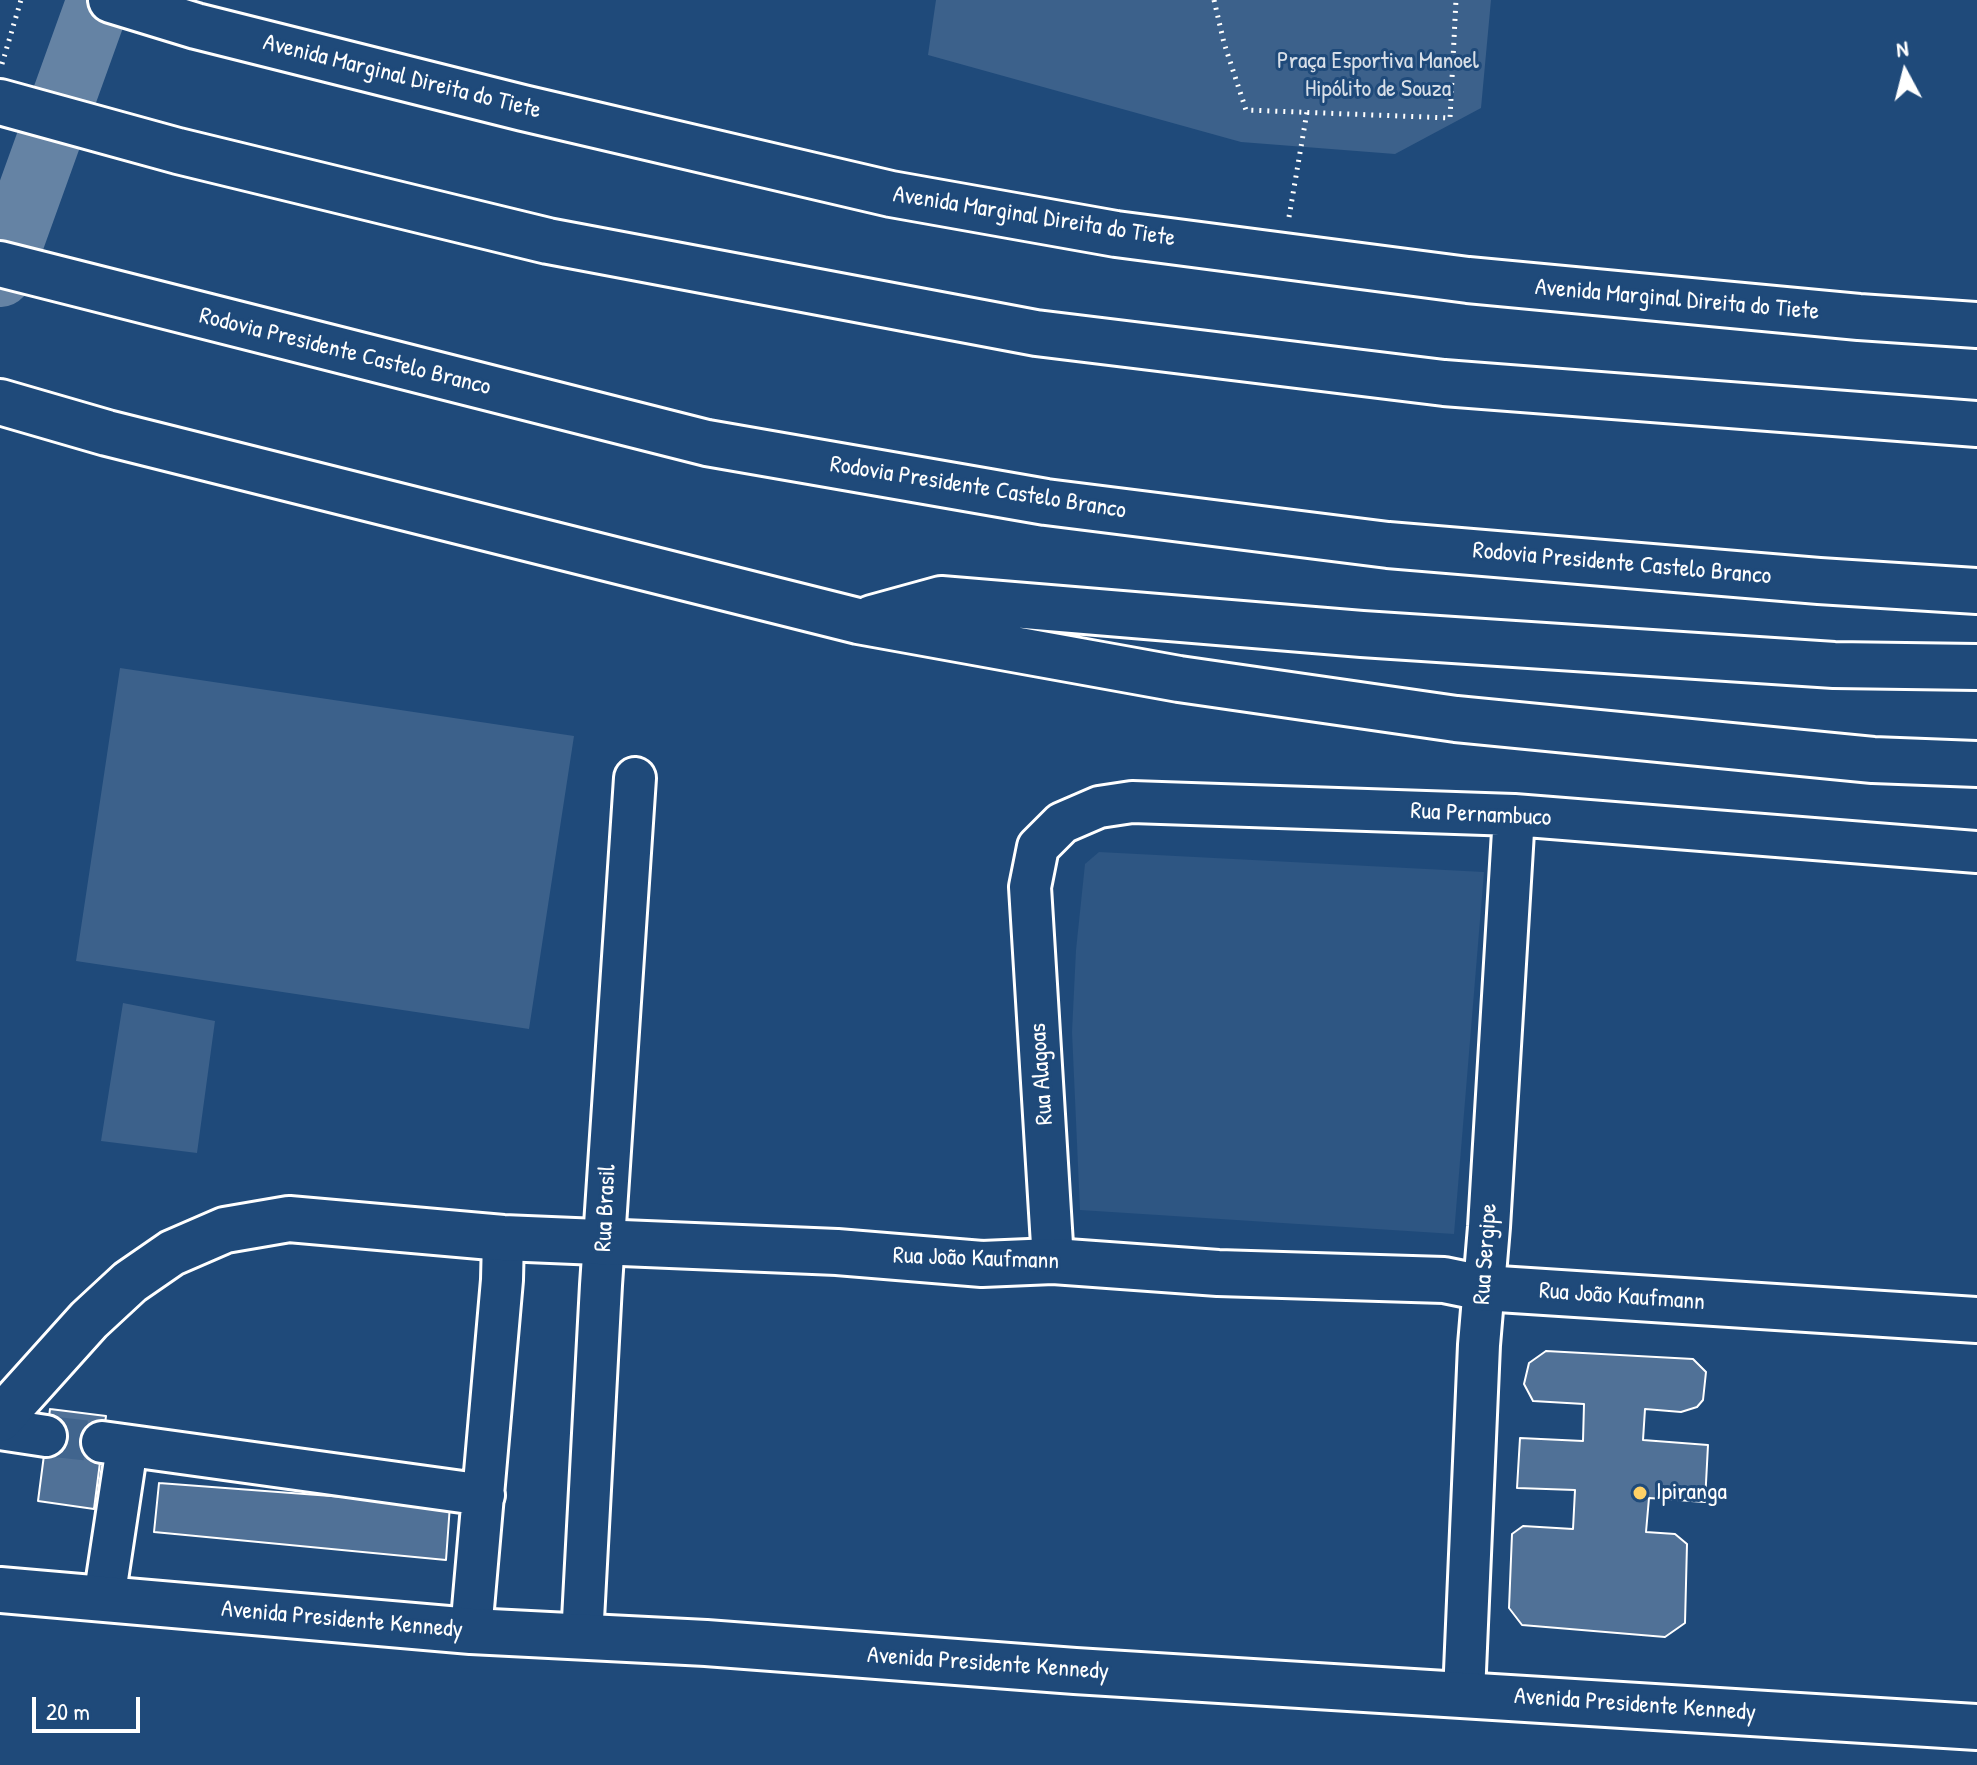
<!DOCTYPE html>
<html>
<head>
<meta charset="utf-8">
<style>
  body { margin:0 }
  #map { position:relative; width:1977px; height:1765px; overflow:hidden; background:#1f4a7a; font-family:"Patrick Hand",sans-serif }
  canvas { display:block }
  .north { position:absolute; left:1865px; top:32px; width:80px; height:80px; -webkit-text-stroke:6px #1f4a7a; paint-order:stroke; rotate:353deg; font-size:22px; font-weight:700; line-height:32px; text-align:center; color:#fff }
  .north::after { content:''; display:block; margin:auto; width:28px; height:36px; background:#fff; clip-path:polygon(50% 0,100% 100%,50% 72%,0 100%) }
  .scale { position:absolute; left:32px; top:1697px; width:108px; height:36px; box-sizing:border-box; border:4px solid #fff; border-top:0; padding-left:10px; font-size:24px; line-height:28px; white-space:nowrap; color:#fff; -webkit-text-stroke:6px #1f4a7a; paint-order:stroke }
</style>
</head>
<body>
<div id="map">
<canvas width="1977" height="1765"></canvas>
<div class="north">N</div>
<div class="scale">20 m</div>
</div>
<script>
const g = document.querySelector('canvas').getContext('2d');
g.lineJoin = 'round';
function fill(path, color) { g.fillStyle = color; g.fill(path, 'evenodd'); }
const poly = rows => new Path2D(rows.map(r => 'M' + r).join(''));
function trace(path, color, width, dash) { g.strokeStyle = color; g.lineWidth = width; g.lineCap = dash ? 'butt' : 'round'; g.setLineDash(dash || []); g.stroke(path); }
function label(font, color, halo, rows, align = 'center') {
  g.font = font + ' "Patrick Hand",sans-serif'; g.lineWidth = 6; g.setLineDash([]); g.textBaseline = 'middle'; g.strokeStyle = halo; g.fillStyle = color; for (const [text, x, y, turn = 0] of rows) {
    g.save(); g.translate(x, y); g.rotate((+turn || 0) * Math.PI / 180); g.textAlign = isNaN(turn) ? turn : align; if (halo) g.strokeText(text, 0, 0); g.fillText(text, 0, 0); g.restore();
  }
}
fill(poly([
  [1099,852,1484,872,1454,1234,1080,1210,1072,1032,1076,950,1085,864]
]), '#2e5683');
fill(poly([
  [936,0,1491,0,1481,108,1395,154,1241,142,928,55],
  [120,668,574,736,529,1029,76,961],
  [123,1003,215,1021,197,1153,101,1141]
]), '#3c618b');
trace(poly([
  [0,275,99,0]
]), '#6583a4', 64);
const building = poly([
  [1546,1351,1693,1359,1706,1372,1703,1400,1697,1407,1681,1412,1645,1409,1643,1440,1708,1445,1705,1502,1649,1498,1646,1532,1675,1534,1687,1544,1685,1623,1665,1637,1522,1625,1509,1608,1512,1534,1523,1526,1573,1529,1575,1490,1517,1488,1520,1438,1583,1441,1584,1404,1533,1401,1524,1384,1529,1363,1546,1351],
  [50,1409,106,1416,94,1509,38,1501,50,1409],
  [159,1483,450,1505,446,1560,154,1532,159,1483]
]);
fill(building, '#507197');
trace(building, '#fff', 2);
trace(poly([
  [46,1436,102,1442]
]), '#41658e', 40, [40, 20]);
const minor = poly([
  [1053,1261,1030,887,1038,847,1062,823,1099,807,1132,802,1514,815,1977,852],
  [0,1429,46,1436],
  [102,1442,484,1495],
  [104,1599,127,1447],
  [471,1631,502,1280,503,1238],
  [582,1638,601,1285,635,778],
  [1464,1694,1479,1345,1489,1227,1514,815]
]);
const major = poly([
  [0,1419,89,1320,130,1282,172,1253,225,1230,289,1219,503,1238,837,1252,982,1264,1053,1261,1218,1273,1444,1280,1483,1288,1977,1320],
  [0,1590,471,1631,706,1643,1075,1671,1977,1727]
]);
const highway = poly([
  [111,0,196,26,523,108,891,194,1116,234,1468,280,1859,317,1977,325],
  [0,102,178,151,548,241,1036,333,1444,383,1977,424],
  [0,264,707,443,1046,502,1388,545,1819,581,1977,591],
  [0,402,107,433,858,621,1179,679,1456,719,1873,760,1977,764],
  [872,618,941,599,1362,634,1834,665,1977,667]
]);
trace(minor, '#fff', 46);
trace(major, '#fff', 50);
trace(highway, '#fff', 50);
trace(poly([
  [1214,0,1224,43,1246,110,1450,118,1456,0],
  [2,64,21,0],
  [1289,217,1307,112]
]), '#fff', 5, [2, 6]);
trace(minor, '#1f4a7a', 40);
trace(major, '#1f4a7a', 44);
trace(highway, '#1f4a7a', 44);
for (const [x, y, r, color] of [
  [1640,1493,8,"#ffd166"]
]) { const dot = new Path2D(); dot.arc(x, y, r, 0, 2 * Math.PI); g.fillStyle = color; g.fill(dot); trace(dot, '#1f4a7a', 3); }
label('24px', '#d8dfe8', '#1f4a7a', [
  ["Praça Esportiva Manoel",1378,62],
  ["Hipólito de Souza",1378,90]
]);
label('24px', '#fff', '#1f4a7a', [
  ["Avenida Marginal Direita do Tiete",402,77,14],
  ["Avenida Marginal Direita do Tiete",1034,217,9],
  ["Avenida Marginal Direita do Tiete",1677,300,5],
  ["Rodovia Presidente Castelo Branco",345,352,14],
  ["Rodovia Presidente Castelo Branco",978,488,9],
  ["Rodovia Presidente Castelo Branco",1622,564,5],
  ["Rua Pernambuco",1481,815,3],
  ["Rua Alagoas",1042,1074,-94],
  ["Rua Brasil",606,1208,-87],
  ["Rua Sergipe",1486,1254,-86],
  ["Rua João Kaufmann",976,1259,2],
  ["Rua João Kaufmann",1622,1297,4],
  ["Avenida Presidente Kennedy",342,1620,5],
  ["Avenida Presidente Kennedy",988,1664,4],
  ["Avenida Presidente Kennedy",1635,1705,4]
]);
label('24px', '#fff', '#1f4a7a', [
  ["Ipiranga",1656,1493]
], 'left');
</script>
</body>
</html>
